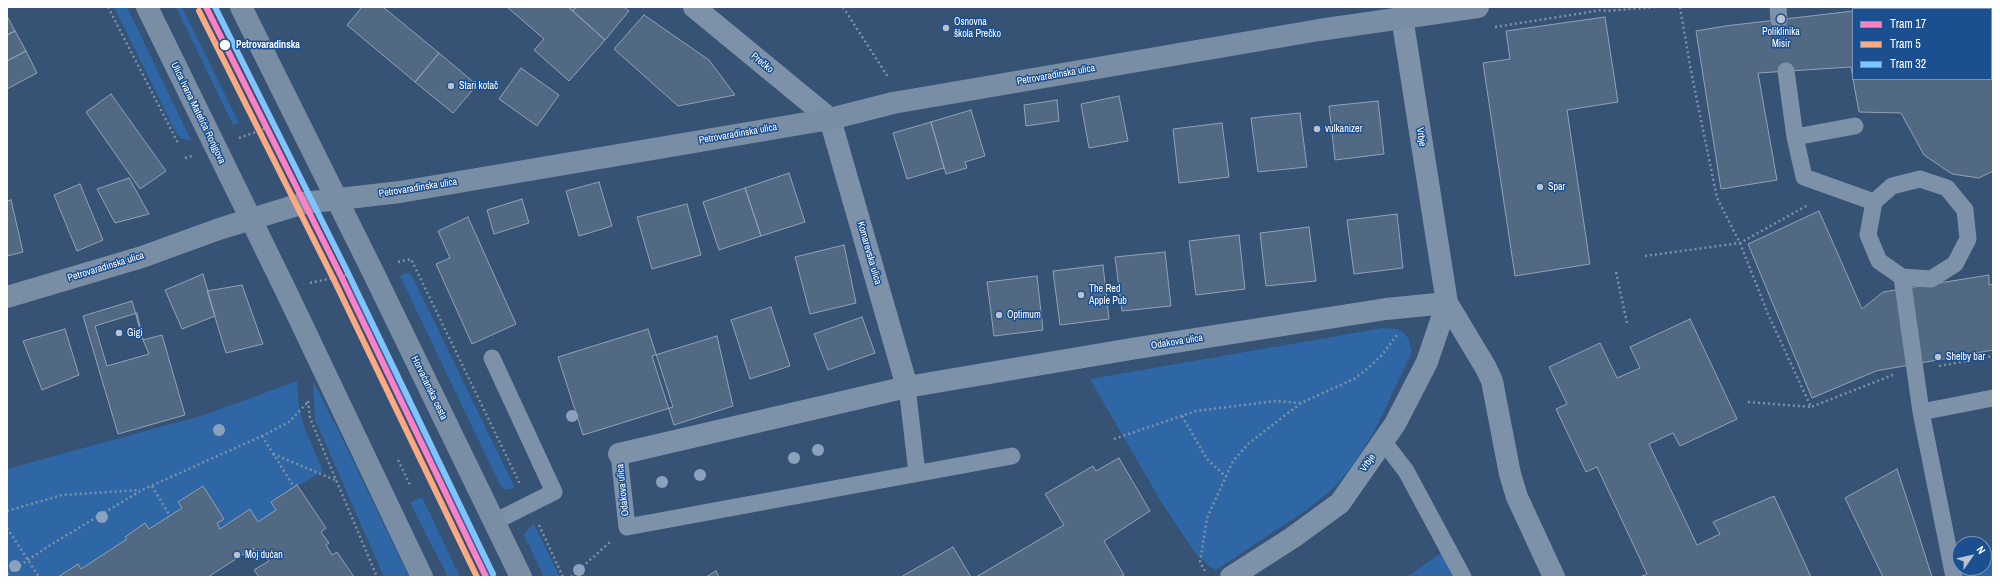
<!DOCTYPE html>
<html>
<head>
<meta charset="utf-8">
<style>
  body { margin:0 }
  #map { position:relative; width:2000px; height:584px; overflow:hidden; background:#365274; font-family:"Archivo Narrow",sans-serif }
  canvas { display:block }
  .frame { position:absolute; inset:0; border:8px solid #fff; pointer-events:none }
  .legend { position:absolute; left:1852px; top:8px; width:140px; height:72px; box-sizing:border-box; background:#1b4f8f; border:1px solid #7695bc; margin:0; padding:5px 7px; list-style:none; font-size:12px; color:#fff }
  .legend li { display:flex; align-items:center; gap:8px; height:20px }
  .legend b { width:20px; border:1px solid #7695bc }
  .north { position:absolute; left:1952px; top:536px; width:40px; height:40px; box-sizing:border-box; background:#1b4f8f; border:1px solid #7695bc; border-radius:50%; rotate:56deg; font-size:11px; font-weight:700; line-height:16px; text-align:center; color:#fff }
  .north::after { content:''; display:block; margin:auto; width:14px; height:18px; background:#b9c2ce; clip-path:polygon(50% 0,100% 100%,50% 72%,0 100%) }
</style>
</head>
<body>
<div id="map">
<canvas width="2000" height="584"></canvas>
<div class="frame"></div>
<ul class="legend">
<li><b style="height:5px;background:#ff80c5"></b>Tram 17</li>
<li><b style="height:5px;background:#ffa980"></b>Tram 5</li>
<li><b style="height:5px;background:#80c4ff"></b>Tram 32</li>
</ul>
<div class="north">N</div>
</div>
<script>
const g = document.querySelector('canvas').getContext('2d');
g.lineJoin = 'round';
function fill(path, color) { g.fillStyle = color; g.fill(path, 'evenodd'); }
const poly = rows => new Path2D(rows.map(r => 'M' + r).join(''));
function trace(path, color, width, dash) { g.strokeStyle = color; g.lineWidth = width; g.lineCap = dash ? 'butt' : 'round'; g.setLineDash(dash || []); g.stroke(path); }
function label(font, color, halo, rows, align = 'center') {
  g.font = font + ' "Archivo Narrow",sans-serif'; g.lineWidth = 3; g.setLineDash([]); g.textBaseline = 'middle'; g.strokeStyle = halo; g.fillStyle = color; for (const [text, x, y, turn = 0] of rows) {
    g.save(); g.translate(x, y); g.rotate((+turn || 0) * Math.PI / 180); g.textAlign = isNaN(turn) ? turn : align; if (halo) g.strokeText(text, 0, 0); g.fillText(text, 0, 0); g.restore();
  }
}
fill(poly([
  [114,7,127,7,191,140,183,139,177,135],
  [176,7,182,7,239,123,233,125],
  [405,273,409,273,412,276,515,488,505,490,500,485,400,276],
  [354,285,466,515,498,577,489,577,349,286],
  [1383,328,1397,329,1404,333,1408,338,1412,352,1375,430,1354,463,1336,486,1308,509,1216,570,1209,566,1195,553,1160,500,1090,379],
  [297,381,299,406,304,427,323,471,271,502,276,510,258,522,250,509,220,529,217,523,223,519,203,486,178,502,182,508,149,529,145,523,125,536,127,539,81,569,78,564,58,577,7,577,7,469,204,415],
  [313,381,344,442,409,577,384,577,315,420],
  [422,497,460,577,448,577,410,503],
  [534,524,560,577,544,577,524,535,527,530],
  [1441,553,1453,577,1407,577],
  [1956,555,1960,555,1960,568,1984,568,1984,555,1993,555,1993,577,1962,577]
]), '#2f66a5');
const building = poly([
  [362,7,383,7,439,53,415,82,347,25,362,7],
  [507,7,568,7,605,40,569,81,534,50,544,39,507,7],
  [568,7,576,7,573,11,568,7],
  [576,7,624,7,629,11,605,40,573,11,576,7],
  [1893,7,1913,7,1913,9,1869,9,1893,7],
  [1853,11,1853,78,1851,67,1758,73,1777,180,1721,189,1696,31,1725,26,1853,11],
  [644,15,709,60,735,95,678,106,614,49,644,15],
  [7,16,15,31,7,35,7,16],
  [1605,17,1618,102,1567,110,1590,264,1515,276,1483,63,1510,59,1506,31,1605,17],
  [15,31,26,51,7,61,7,35,15,31],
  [26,51,37,73,7,89,7,61,26,51],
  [439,53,477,85,453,113,415,82,439,53],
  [1991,54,1993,55,1993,171,1979,178,1952,174,1924,155,1901,113,1859,112,1853,79,1991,79,1991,54],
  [521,68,559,95,537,126,499,99,521,68],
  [111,94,166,171,140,189,86,112,111,94],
  [1119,96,1128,141,1089,148,1081,104,1119,96],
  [1057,100,1059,121,1026,126,1024,105,1057,100],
  [1378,101,1384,154,1335,160,1329,106,1378,101],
  [971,110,985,156,965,162,967,168,946,174,931,122,971,110],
  [1300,113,1307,167,1258,172,1251,118,1300,113],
  [931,122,944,168,907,179,893,133,931,122],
  [1222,123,1229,177,1179,183,1173,129,1222,123],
  [789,173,805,222,761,236,745,188,789,173],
  [129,178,149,214,115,223,97,189,129,178],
  [599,182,612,226,579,236,566,191,599,182],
  [80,184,103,240,77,251,54,195,80,184],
  [745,188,761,236,719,250,703,202,745,188],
  [522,199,529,223,494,234,487,210,522,199],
  [11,200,23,252,7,256,7,201,11,200],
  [687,204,701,255,652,269,637,217,687,204],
  [1819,211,1862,309,1883,292,1989,275,1989,285,1993,284,1993,350,1876,371,1812,398,1748,244,1819,211],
  [1397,214,1403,268,1354,274,1347,220,1397,214],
  [468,217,516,324,472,344,436,264,450,258,438,231,468,217],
  [1309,227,1316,281,1266,286,1260,233,1309,227],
  [1239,235,1245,289,1196,295,1189,241,1239,235],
  [844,245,856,303,810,314,795,257,844,245],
  [1165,252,1171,306,1122,311,1115,257,1165,252],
  [1103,265,1109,319,1060,325,1053,271,1103,265],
  [203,274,215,316,182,329,165,290,203,274],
  [1037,276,1043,330,994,336,987,282,1037,276],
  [242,285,263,344,226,353,207,291,242,285],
  [132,301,143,340,162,335,185,415,118,434,83,316,132,301],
  [771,307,790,366,750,379,731,320,771,307],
  [137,313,143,340,149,354,107,366,95,326,137,313],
  [862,317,875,353,828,370,814,334,862,317],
  [1690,319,1737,419,1680,446,1673,433,1649,444,1669,486,1697,545,1720,534,1713,522,1774,496,1811,577,1640,577,1647,574,1597,467,1586,472,1556,409,1567,404,1549,367,1600,343,1617,378,1640,368,1630,347,1690,319],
  [65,329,79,375,42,390,23,341,65,329],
  [648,329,673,407,583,435,558,357,648,329],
  [717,336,733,406,674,425,652,356,717,336],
  [1119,458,1150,511,1104,541,1124,575,1120,577,976,577,1064,525,1045,494,1093,466,1096,471,1119,458],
  [1897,469,1920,539,1932,577,1883,577,1845,498,1897,469],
  [297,485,326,528,321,532,329,543,326,545,332,555,337,552,354,577,259,577,254,570,269,561,263,553,258,557,253,548,208,577,58,577,78,564,81,569,127,539,125,537,145,523,149,529,182,508,178,502,203,486,224,519,217,523,220,529,250,509,258,522,276,510,271,502,297,485],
  [953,547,971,577,901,577,953,547],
  [716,571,719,577,706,577,716,571]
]);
fill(building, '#526984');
trace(building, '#92a2b6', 1);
trace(poly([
  [108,7,178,143],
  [843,7,888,77],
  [1680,7,1691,71,1717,198,1740,243,1768,314,1811,407,1893,375],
  [1495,27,1602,10,1607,11,1655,7],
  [239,138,272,126],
  [185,158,192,156],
  [1645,256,1740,243,1808,205],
  [398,262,411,259,520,484],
  [1616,272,1627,323],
  [310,283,346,275],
  [1939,366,1993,356],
  [308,401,310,418,377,577],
  [1748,402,1811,407],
  [1182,416,1207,459,1226,477],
  [262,436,294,487],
  [1114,439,1196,411,1275,401,1300,403],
  [273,454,335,480],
  [398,460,411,487],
  [152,486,170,516],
  [7,511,62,495,140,490],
  [539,525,563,577],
  [7,528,39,577],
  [1205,571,1200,562,1207,518,1233,461,1248,444,1301,403,1354,379,1368,368,1382,355,1397,335],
  [7,574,52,544,142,490,262,436,289,422,308,402],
  [571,577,610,542]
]), '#7d92a8', 2.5, [2, 3]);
trace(poly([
  [1778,7,1779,20],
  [1786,71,1795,137,1804,177,1874,202],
  [1795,137,1855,126],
  [1920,179,1947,188,1965,210,1968,239,1955,264,1931,279,1902,277,1879,261,1868,235,1874,202,1892,186,1920,179],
  [1902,277,1921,412,1993,398],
  [492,358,554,492,494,522],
  [907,387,917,473],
  [1921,412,1954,577],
  [1383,441,1406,471,1463,577],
  [619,454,627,527,1012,456]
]), '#7d92a8', 17);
trace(poly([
  [694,7,830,119,907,387],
  [1402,17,1447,303,1486,368,1492,381,1510,474,1517,497,1554,577],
  [619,454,907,387,1131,349,1386,309,1447,303],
  [1231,577,1292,538,1340,503,1395,424,1427,362,1447,303]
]), '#7d92a8', 22);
trace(poly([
  [147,7,286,291,422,577],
  [241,7,371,268,521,577],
  [7,297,142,257,219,229,304,203,400,192,830,119,893,103,1319,30,1478,7]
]), '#798da4', 22);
trace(poly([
  [206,7,341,276,486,577]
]), '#ff80c5', 6);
trace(poly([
  [199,11,334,280,477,577]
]), '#ffa980', 6);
trace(poly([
  [215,7,348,273,493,574]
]), '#80c4ff', 6);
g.fillStyle = '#8aa2be';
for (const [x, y] of [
  [572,416],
  [219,430],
  [818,450],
  [794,458],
  [700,475],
  [662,482],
  [102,517],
  [15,566],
  [579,570]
]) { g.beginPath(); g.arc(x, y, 6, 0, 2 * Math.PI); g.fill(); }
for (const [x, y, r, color] of [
  [1781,19,5,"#b9c2ce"],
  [946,28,4,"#b9c2ce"],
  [225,45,6,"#fff"],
  [451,86,4,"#b9c2ce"],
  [1317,129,4,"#b9c2ce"],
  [1540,187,4,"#b9c2ce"],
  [1081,295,4,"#b9c2ce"],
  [999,315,4,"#b9c2ce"],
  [119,333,4,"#b9c2ce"],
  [1938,357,4,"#b9c2ce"],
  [237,555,4,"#b9c2ce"]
]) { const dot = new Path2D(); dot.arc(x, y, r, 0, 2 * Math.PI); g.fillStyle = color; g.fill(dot); trace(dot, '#1b4f8f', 1.5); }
label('10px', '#fff', '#1b4f8f', [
  ["Osnovna",954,22],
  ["škola Prečko",954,34],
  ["Poliklinika",1781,32,"center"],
  ["Misir",1781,44,"center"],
  ["Stari kotač",459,86],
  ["vulkanizer",1325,129],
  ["Spar",1548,187],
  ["The Red",1089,289],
  ["Apple Pub",1089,301],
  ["Optimum",1007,315],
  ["Gigi",127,333],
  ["Shelby bar",1946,357],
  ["Moj dućan",245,555]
], 'left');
label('bold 10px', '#fff', '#1b4f8f', [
  ["Petrovaradinska",236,45]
], 'left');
label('10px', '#fff', '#1b4f8f', [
  ["Prečko",762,63,39],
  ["Petrovaradinska ulica",1056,75,-10],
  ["Ulica Ivana Matetića Ronjgova",198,113,64],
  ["Petrovaradinska ulica",738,134,-10],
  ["Vrbje",1421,137,81],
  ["Petrovaradinska ulica",418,188,-9],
  ["Komarevska ulica",869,253,74],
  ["Petrovaradinska ulica",106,267,-17],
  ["Odakova ulica",1177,342,-9],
  ["Horvaćanska cesta",429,388,64],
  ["Vrbje",1368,463,-55],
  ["Odakova ulica",623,490,-96]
]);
</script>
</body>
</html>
